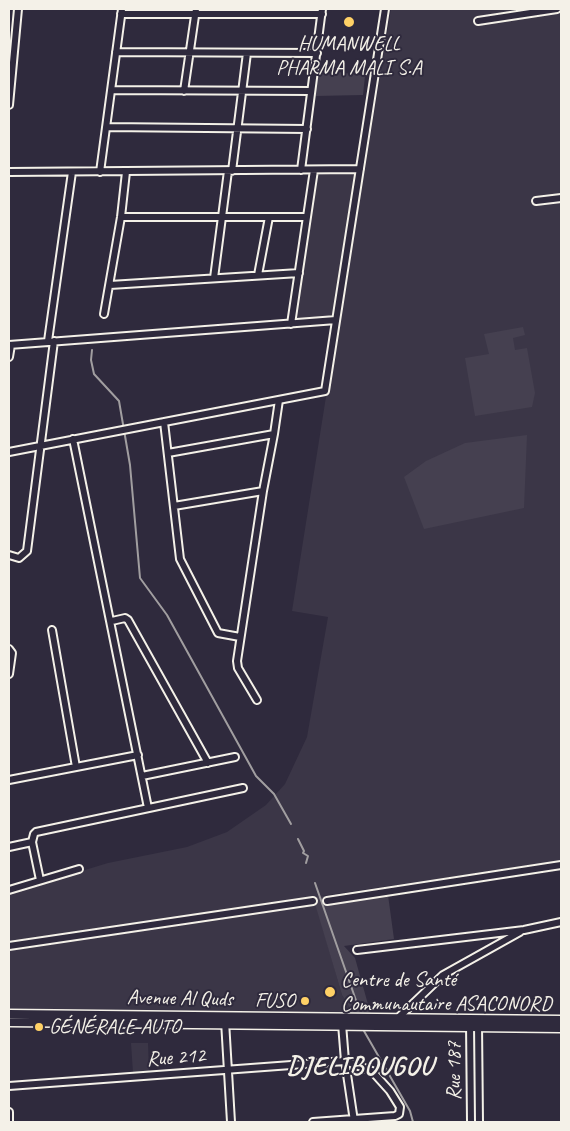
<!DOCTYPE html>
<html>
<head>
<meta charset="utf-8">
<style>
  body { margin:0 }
  #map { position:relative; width:570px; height:1131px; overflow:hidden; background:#2f2a3d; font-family:Caveat,sans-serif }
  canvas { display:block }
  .frame { position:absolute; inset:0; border:10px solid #f4f1e8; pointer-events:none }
</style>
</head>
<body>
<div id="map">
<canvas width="570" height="1131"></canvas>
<div class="frame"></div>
</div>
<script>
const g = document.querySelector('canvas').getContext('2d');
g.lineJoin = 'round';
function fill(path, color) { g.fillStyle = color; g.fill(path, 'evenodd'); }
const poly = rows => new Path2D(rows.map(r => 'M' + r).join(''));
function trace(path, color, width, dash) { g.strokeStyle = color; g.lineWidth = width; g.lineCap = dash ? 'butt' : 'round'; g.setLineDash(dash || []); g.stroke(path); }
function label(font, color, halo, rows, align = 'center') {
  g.font = font + ' Caveat,sans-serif'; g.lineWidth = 4; g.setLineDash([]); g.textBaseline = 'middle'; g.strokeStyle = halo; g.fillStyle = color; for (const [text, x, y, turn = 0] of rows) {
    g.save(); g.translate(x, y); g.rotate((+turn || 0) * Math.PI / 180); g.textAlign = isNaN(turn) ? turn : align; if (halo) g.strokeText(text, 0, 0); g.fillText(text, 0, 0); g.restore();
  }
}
fill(poly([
  [391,9,561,9,561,861,314,897,342,995,354,1015,9,1008,9,893,108,863,187,847,227,832,266,805,285,784,307,737,328,617,292,611,338,321,291,325,315,168,365,168],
  [131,1043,148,1043,149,1072,133,1073]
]), '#3b3647');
fill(poly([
  [319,69,365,76,363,95,315,96],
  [523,327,525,335,513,338,515,350,527,348,535,393,532,407,475,416,465,358,489,354,484,334],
  [527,435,524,508,424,529,404,477,426,461,465,443],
  [388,895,394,939,344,946,355,958,371,1015,354,1015,342,995,313,897,325,896,328,903]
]), '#454050');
trace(poly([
  [92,350,91,360,94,374,119,401,130,465,140,578,167,615,256,776,274,794,291,824],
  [298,839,304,851,303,853,308,856,306,863],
  [315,883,359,1009],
  [364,1031,410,1111,413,1122]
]), '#a19ea0', 2);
const minor = poly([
  [121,14,322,14],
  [478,21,557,9],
  [116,52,317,53],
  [111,90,311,91],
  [184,91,196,9],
  [9,105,18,9],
  [106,127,307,129],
  [301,170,322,9],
  [232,171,247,53],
  [9,172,360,169],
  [100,172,122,9],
  [536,201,561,198],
  [121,217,307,217],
  [258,275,269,217],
  [214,278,228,171],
  [110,285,299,273],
  [104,314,121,217,126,172],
  [291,324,314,170],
  [48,341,72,172],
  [9,345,336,320],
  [9,357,11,345],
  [164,422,180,559,218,633,240,637],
  [73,439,148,808],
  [9,452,325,391,385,9],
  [168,453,274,434,279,400],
  [174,506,263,491,274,434],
  [9,555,19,558,27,551,54,341],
  [112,621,125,618,128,620,208,763],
  [52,630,76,767],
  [9,649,12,653,9,674],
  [257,700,238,668,237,661,263,491],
  [142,776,235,757],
  [9,780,138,755],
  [9,847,32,842],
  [40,880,32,842,34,834,36,832,243,788],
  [9,890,79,869],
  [327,901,561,865],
  [9,946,313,901],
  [357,950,524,930,561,922],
  [398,1018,443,975,520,932],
  [225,1021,231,1122],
  [470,1023,471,1122],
  [342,1024,345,1061,354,1121],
  [478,1024,479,1122],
  [9,1086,345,1061,372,1071,390,1091,400,1107,399,1114,395,1116,313,1122],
  [9,1112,9,1122]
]);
const major = poly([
  [9,1014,561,1020],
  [9,1022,561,1028]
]);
trace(minor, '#f4f1e8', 10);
trace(major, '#f4f1e8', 11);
trace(minor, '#2f2a3d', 6);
trace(major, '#2f2a3d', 8);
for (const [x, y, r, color] of [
  [349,22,6,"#ffd166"],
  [330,992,6,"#ffd166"],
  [305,1001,5,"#ffd166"],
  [39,1027,5,"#ffd166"]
]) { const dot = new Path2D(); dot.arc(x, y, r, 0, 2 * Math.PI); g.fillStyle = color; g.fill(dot); trace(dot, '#2f2a3d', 2); }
label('21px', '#f4f1e8', '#2f2a3d', [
  ["HUMANWELL",349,44,"center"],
  ["PHARMA MALI S.A",349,68,"center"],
  ["Centre de Santé",341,980],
  ["Communautaire ASACONORD",341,1004],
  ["FUSO",295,1001,"right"],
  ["GÉNÉRALE AUTO",49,1027]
], 'left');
label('21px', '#f4f1e8', '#2f2a3d', [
  ["Avenue Al Quds",180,999,1],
  ["Rue 212",176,1058,-4],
  ["Rue 187",454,1071,-90]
]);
g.letterSpacing = '1px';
label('bold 26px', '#f4f1e8', '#2f2a3d', [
  ["DJELIBOUGOU",360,1067]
]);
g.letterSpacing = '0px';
</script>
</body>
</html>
